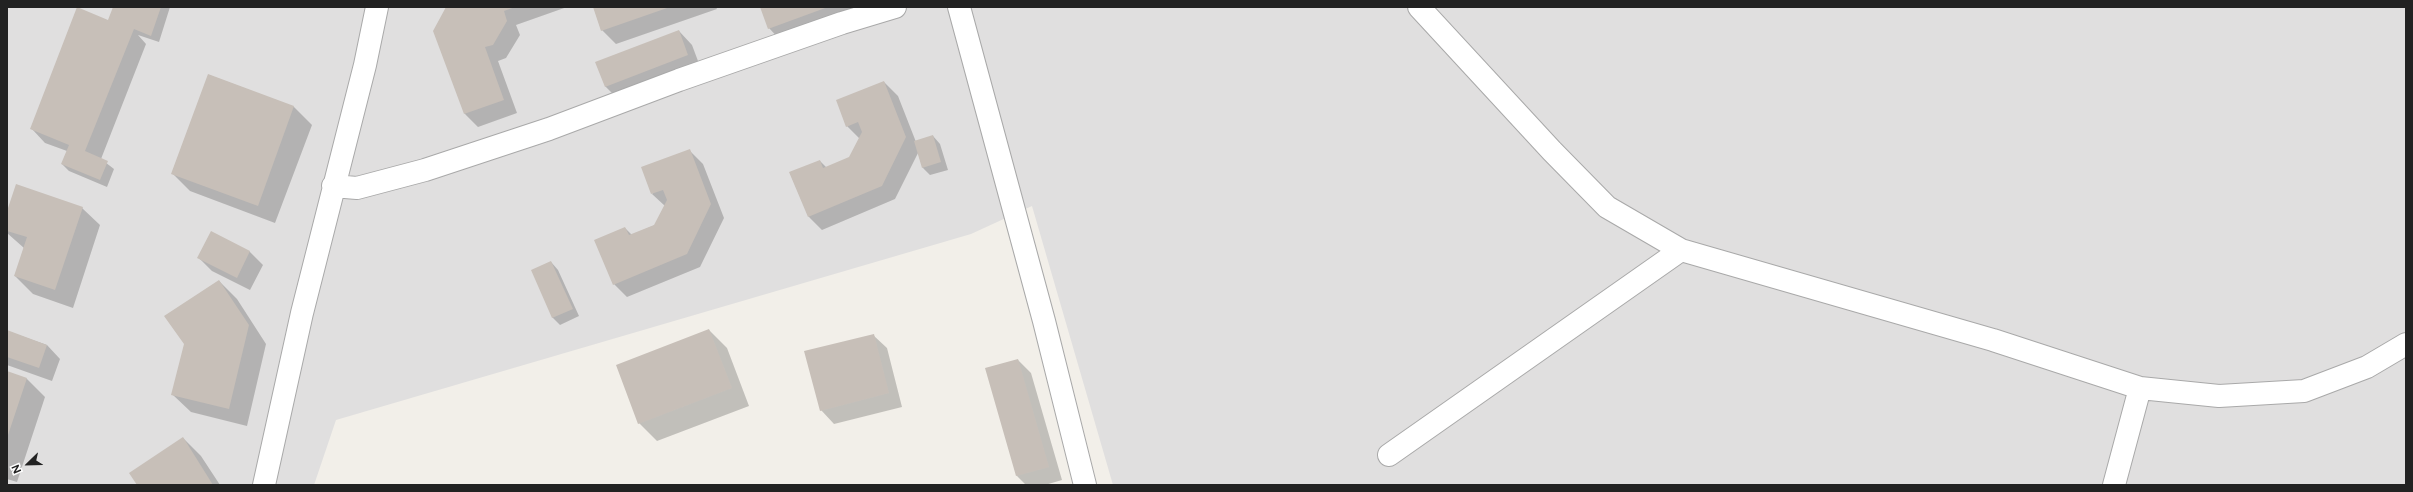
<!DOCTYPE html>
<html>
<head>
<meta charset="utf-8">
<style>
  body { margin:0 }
  #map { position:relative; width:2413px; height:492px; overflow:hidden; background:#f2efe9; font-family:Figtree,sans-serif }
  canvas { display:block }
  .frame { position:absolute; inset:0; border:8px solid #222; pointer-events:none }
  .north { position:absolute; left:8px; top:444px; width:40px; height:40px; -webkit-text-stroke:3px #fff; paint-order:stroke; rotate:247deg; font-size:11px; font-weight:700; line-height:16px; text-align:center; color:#222 }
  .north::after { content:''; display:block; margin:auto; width:14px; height:18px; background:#222; clip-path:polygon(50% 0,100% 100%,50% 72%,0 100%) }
</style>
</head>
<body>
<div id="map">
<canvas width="2413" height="492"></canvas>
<div class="frame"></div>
<div class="north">N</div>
</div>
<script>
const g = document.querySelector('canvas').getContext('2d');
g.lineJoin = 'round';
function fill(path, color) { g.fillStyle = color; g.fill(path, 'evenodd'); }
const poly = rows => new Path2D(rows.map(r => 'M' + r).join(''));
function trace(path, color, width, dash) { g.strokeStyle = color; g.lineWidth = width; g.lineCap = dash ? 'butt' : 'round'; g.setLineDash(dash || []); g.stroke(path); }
fill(poly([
  [7,7,2406,7,2406,485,1113,485,1032,206,971,234,336,420,314,485,7,485]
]), '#e0dfdf');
fill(poly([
  [114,7,170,7,159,42,138,35,146,44,101,159,114,169,107,187,69,171,62,164,67,151,45,143,32,129,109,21],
  [447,7,567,7,516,25,520,35,506,58,498,61,517,113,478,127,465,114,434,31],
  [594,7,716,7,717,9,616,44,602,30],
  [761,7,867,7,782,42,769,28],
  [679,31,692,45,701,69,619,100,605,86],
  [209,75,294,107,312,125,275,223,190,191,172,173],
  [884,82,898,96,916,142,933,136,940,144,948,170,930,175,923,168,918,153,895,199,822,230,809,217,790,173,820,161,827,168,850,158,860,139,847,126],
  [689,150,703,164,724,218,700,267,627,297,614,284,625,228,632,235,655,225,665,206,652,194],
  [82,208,100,225,73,308,33,294,15,276,24,248,7,233,7,214],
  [249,251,263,265,250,290,212,271,199,258],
  [551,262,558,270,579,316,560,325,552,317],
  [219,281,237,299,266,344,247,426,191,412,173,395],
  [709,330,727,348,749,406,657,441,639,423],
  [7,331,47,345,60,359,52,381,7,365],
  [873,335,887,348,902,407,834,424,821,410],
  [1018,360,1031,373,1062,480,1045,485,1026,485,1017,476,986,369],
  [7,372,27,379,45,397,17,482,7,479],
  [183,438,201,456,220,485,138,485]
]), '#0003');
fill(poly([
  [77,7,108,20,113,7,161,7,151,36,134,29,85,151,108,161,100,180,61,164,69,145,30,129],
  [446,7,515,7,504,11,507,21,493,45,485,47,504,100,464,114,433,31],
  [593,7,670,7,601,31],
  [760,7,828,7,768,29],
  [679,30,688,55,605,87,595,62],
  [208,74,294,106,258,206,171,174],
  [884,81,906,137,882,186,808,217,789,172,820,160,823,168,849,157,862,132,858,122,846,127,836,100],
  [933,135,941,162,922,168,914,141],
  [690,149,711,204,687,254,613,285,594,240,625,227,629,235,654,225,667,200,663,190,651,194,641,167],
  [16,184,83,207,55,290,14,276,27,237,7,231,7,211],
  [211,231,250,251,237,278,197,258],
  [551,261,573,309,552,318,531,270],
  [219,280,249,325,229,409,171,395,184,344,164,316],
  [709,329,732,388,638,424,616,365],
  [7,330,47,345,39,368,7,357],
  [874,334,889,393,820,411,804,351],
  [1018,359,1049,467,1016,476,985,368],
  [7,371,27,378,7,438],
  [183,437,213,485,137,485,129,473]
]), '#c7bfb8');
const minor = poly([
  [959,7,1044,321,1085,485],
  [1419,7,1552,151,1607,207,1681,250,1993,340,2140,388,2219,396,2304,391,2367,367,2406,344],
  [333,186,357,188,425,170,549,129,679,80,842,23,895,7],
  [1389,455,1681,250],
  [264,485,302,313,365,65,377,7],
  [2114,485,2140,388]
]);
trace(minor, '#a9a9a9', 24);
trace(minor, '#fff', 22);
</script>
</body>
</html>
